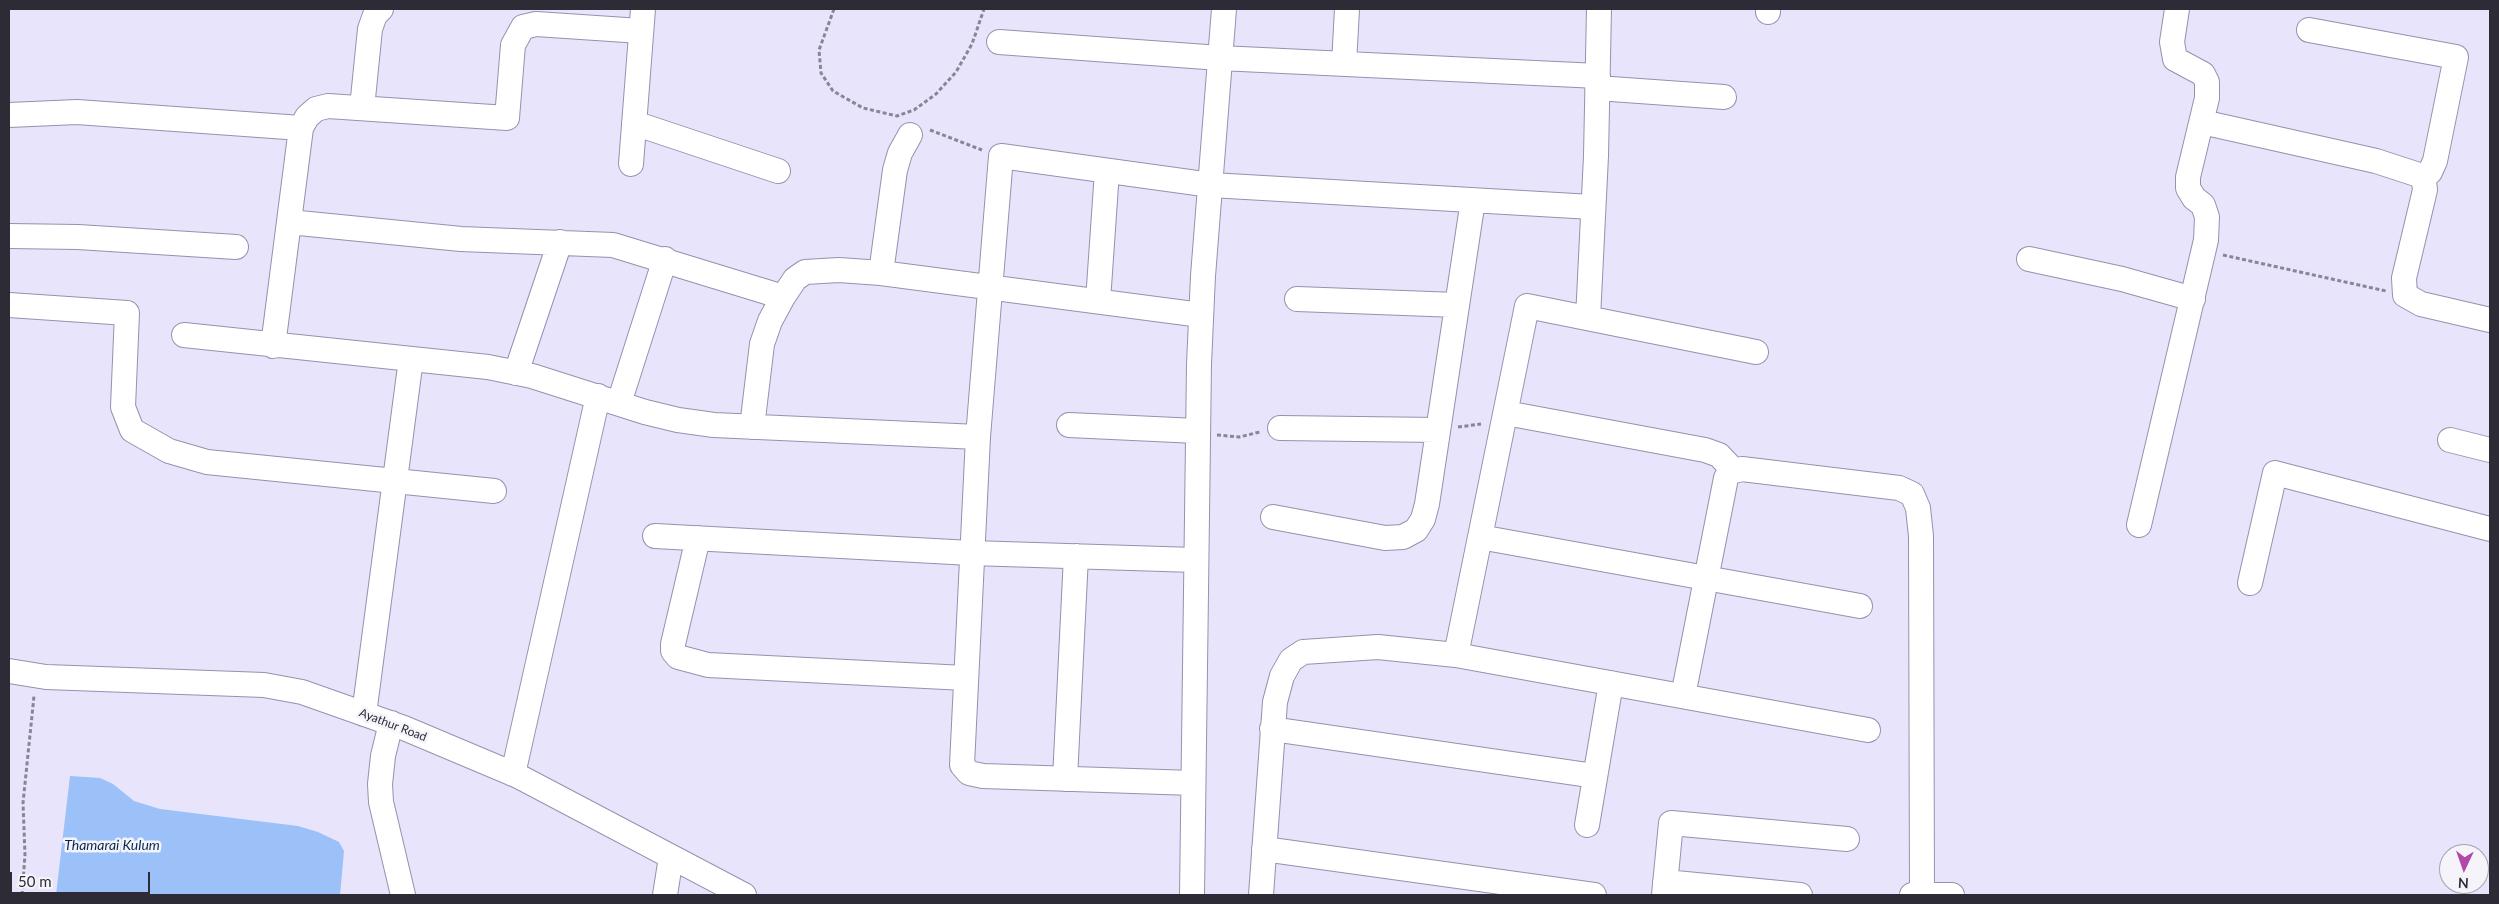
<!DOCTYPE html>
<html>
<head>
<meta charset="utf-8">
<style>
  body { margin:0 }
  #map { position:relative; width:2499px; height:904px; overflow:hidden; background:#e8e4fc; font-family:Lato,sans-serif }
  canvas { display:block }
  .frame { position:absolute; inset:0; border:10px solid #2d2b36; pointer-events:none }
  .north { position:absolute; left:2439px; top:844px; width:50px; height:50px; box-sizing:border-box; background:#f5f4fa; border:1px solid #a5a4ac; border-radius:50%; rotate:183deg; font-size:14px; font-weight:700; line-height:20px; text-align:center; color:#2d2b36 }
  .north::after { content:''; display:block; margin:auto; width:18px; height:22px; background:#b248a9; clip-path:polygon(50% 0,100% 100%,50% 72%,0 100%) }
  .scale { position:absolute; left:10px; top:872px; width:140px; height:22px; box-sizing:border-box; border:2px solid #2d2b36; border-top:0; padding-left:6px; font-size:15px; line-height:18px; white-space:nowrap; color:#2d2b36; -webkit-text-stroke:4px #f5f4fa; paint-order:stroke }
</style>
</head>
<body>
<div id="map">
<canvas width="2499" height="904"></canvas>
<div class="frame"></div>
<div class="north">N</div>
<div class="scale">50 m</div>
</div>
<script>
const g = document.querySelector('canvas').getContext('2d');
g.lineJoin = 'round';
function fill(path, color) { g.fillStyle = color; g.fill(path, 'evenodd'); }
const poly = rows => new Path2D(rows.map(r => 'M' + r).join(''));
function trace(path, color, width, dash) { g.strokeStyle = color; g.lineWidth = width; g.lineCap = dash ? 'butt' : 'round'; g.setLineDash(dash || []); g.stroke(path); }
function label(font, color, halo, rows, align = 'center') {
  g.font = font + ' Lato,sans-serif'; g.lineWidth = 5; g.setLineDash([]); g.textBaseline = 'middle'; g.strokeStyle = halo; g.fillStyle = color; for (const [text, x, y, turn = 0] of rows) {
    g.save(); g.translate(x, y); g.rotate((+turn || 0) * Math.PI / 180); g.textAlign = isNaN(turn) ? turn : align; if (halo) g.strokeText(text, 0, 0); g.fillText(text, 0, 0); g.restore();
  }
}
fill(poly([
  [70,776,100,778,113,784,134,801,160,809,298,826,318,832,339,842,344,851,340,895,56,895]
]), '#9bc1f8');
const minor = poly([
  [1768,12,1768,9],
  [2309,30,2456,57,2435,161,2430,172,2422,179],
  [999,42,1220,58,1598,76],
  [1344,64,1347,9],
  [1597,88,1724,97],
  [362,108,370,29,375,15,381,9],
  [9,115,77,112,301,128],
  [2202,122,2376,161,2419,175,2424,181,2425,190,2404,278,2405,295,2421,304,2490,320],
  [634,123,778,171],
  [631,164,643,9],
  [289,222,461,239,613,245,783,297],
  [9,236,78,237,236,247],
  [2029,259,2122,279,2193,299],
  [881,273,895,170,900,153,910,135],
  [1297,299,1457,305],
  [1098,301,1107,171],
  [9,305,127,313,123,407,132,430,169,451,207,462,494,491],
  [1588,318,1596,156,1599,9],
  [184,335,488,367,532,376,645,412,678,420,714,425,978,437],
  [273,346,301,128,307,117,316,109,328,106,507,118,513,45,523,27,536,24,641,31],
  [516,373,560,242],
  [619,403,665,259],
  [1506,413,1705,450,1719,455,1734,471],
  [1069,425,1197,431],
  [752,427,762,344,770,321,783,297,795,279,805,272,839,270,881,273,1201,315],
  [1280,428,1438,430],
  [2450,440,2490,450],
  [1273,517,1385,538,1403,537,1416,530,1423,519,1427,504,1473,200],
  [2139,525,2206,240,2207,217,2203,205,2194,198,2188,188,2188,177,2207,98,2207,82,2203,74,2175,59,2172,42,2177,9],
  [655,536,971,553,1195,560],
  [1480,537,1860,606],
  [698,538,673,644,673,651,678,657,708,665,965,678],
  [2250,583,2275,473,2490,529],
  [1456,655,1527,306,1756,352],
  [9,671,46,677,264,685,302,692,404,728,518,776,744,895],
  [1683,696,1726,478,1730,472,1742,469,1899,488,1912,494,1918,508,1921,536,1922,895],
  [364,714,411,359],
  [391,723,383,756,380,784,381,802,403,895],
  [1272,729,1595,776],
  [513,774,598,396],
  [1065,779,1076,556],
  [1193,783,983,776,969,773,962,765,978,437,1001,156,1211,185,1592,207],
  [1587,825,1611,683],
  [1264,849,1594,895],
  [1665,882,1800,895],
  [665,895,671,857],
  [1192,895,1199,364,1203,276,1224,9],
  [1261,895,1275,702,1282,676,1291,660,1303,652,1378,647,1456,655,1868,730],
  [1664,895,1671,823,1847,839],
  [1912,895,1952,895]
]);
trace(minor, '#9691ad', 26);
trace(poly([
  [834,9,819,50,821,73,833,91,863,108,897,116,914,110,936,94,956,72,972,44,984,9],
  [930,130,982,150],
  [2223,255,2386,291],
  [1458,427,1481,424],
  [1217,435,1239,437,1260,432],
  [22,895,25,855,23,803,34,696]
]), '#888596', 3, [4, 2.5]);
trace(minor, '#fff', 24);
label('12px', '#2d2b36', '#f5f4fa', [
  ["Ayathur Road",393,725,21]
]);
label('italic 14px', '#092851', '#f5f4fa', [
  ["Thamarai Kulum",112,845]
]);
</script>
</body>
</html>
